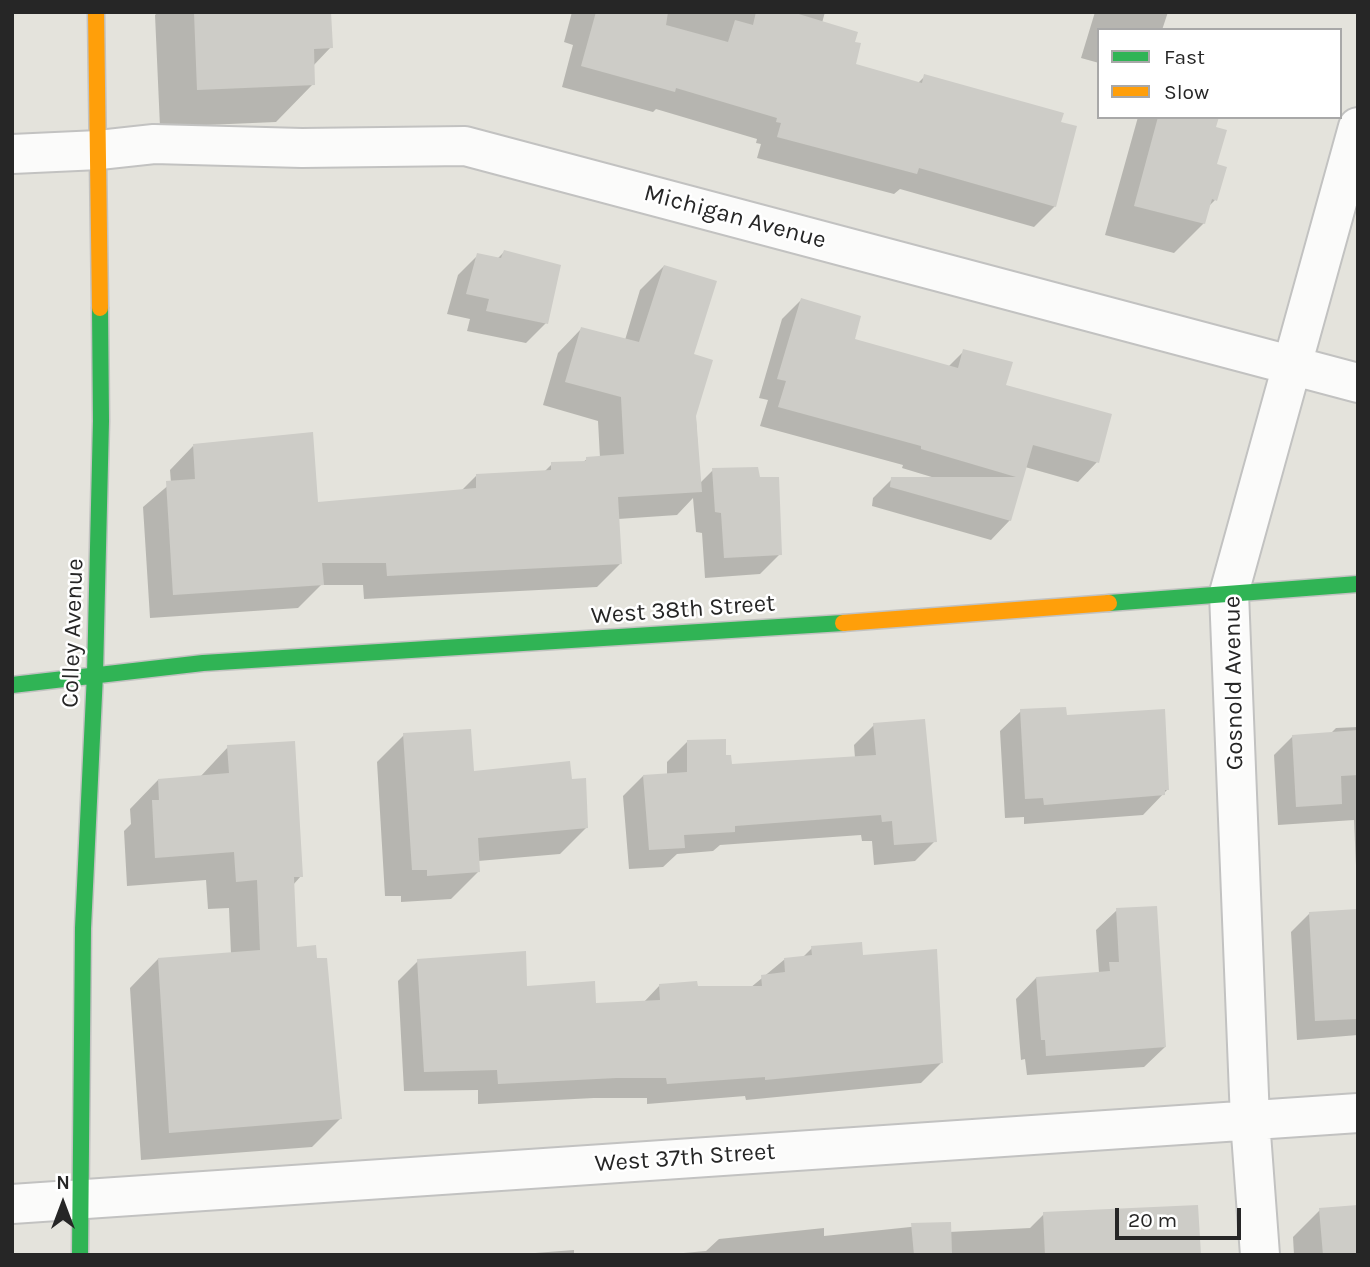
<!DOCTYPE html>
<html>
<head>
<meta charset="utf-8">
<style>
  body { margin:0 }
  #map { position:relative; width:1370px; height:1267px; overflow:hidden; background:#e4e3dc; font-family:Karla,sans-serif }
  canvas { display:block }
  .frame { position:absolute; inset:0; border:14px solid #262626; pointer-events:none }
  .legend { position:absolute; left:1097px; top:28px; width:245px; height:91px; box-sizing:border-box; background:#fff; border:2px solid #a8a8a8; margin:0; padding:9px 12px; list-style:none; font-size:21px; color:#262626 }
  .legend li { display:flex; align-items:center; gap:14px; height:35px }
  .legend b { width:35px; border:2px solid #a8a8a8 }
  .north { position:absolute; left:28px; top:1169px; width:70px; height:70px; -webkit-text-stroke:5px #fff; paint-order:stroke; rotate:0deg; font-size:19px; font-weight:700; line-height:28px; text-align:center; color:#262626 }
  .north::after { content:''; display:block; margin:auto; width:24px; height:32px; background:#262626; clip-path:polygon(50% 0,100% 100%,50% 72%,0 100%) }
  .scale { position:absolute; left:1115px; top:1208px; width:126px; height:32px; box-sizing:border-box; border:4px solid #262626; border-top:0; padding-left:9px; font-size:21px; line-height:24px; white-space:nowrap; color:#262626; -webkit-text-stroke:5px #fff; paint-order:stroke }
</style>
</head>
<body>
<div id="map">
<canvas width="1370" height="1267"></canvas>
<div class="frame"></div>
<ul class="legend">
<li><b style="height:9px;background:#30b455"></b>Fast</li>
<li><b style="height:9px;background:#ff9f0a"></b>Slow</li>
</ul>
<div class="north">N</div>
<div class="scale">20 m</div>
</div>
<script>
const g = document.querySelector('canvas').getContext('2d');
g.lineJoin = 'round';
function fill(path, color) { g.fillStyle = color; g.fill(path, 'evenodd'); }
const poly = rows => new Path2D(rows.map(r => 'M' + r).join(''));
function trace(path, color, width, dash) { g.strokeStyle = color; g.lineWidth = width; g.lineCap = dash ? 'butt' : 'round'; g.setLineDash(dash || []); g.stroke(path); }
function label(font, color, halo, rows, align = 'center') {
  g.font = font + ' Karla,sans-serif'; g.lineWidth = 5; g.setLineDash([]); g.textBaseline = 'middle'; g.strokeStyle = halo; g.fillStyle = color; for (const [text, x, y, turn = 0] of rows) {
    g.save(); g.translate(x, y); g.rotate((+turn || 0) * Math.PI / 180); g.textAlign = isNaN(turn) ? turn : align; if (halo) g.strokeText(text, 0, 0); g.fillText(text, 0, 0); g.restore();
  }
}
fill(poly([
  [158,12,330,12,331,47,313,66,313,84,276,122,160,127,155,15],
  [572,12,825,12,822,23,853,43,853,65,918,83,925,76,1055,206,1034,227,900,189,894,194,757,158,761,144,756,143,757,139,656,109,653,112,562,87,573,45,564,42],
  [1095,12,1168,12,1162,30,1099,30,1099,63,1081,58],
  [1138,117,1217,117,1214,128,1215,200,1208,207,1204,223,1174,253,1105,235],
  [504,252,546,323,526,343,467,331,470,319,447,314,458,275,478,255,497,259],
  [664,266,692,355,700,483,713,470,780,554,760,574,705,578,702,533,696,532,693,498,677,515,618,519,621,563,597,587,364,599,363,585,321,585,298,608,150,618,143,507,171,483,170,470,193,446,316,504,461,491,477,475,544,472,552,464,582,463,587,459,600,458,598,421,543,405,558,353,581,329,625,340,640,290],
  [801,300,852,340,948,367,964,351,1097,462,1078,482,1025,467,1010,520,991,540,872,506,873,498,892,479,935,478,902,468,903,465,760,426,768,400,759,398,782,319],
  [1021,711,1065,717,1168,789,1143,815,1024,824,1024,817,1005,818,1000,731],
  [874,725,935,841,915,861,874,865,872,841,862,841,861,835,720,845,713,851,677,854,663,867,629,869,623,796,643,776,667,775,667,762,687,742,725,757,730,766,855,758,854,745],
  [1358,727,1358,1035,1297,1040,1291,932,1310,913,1358,911,1354,820,1278,825,1274,755,1293,736,1330,734,1336,728],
  [404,735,472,773,570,781,587,827,560,854,478,861,478,872,451,899,401,902,401,896,385,896,377,762],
  [228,747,301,876,293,885,296,949,340,1119,312,1147,141,1160,130,988,158,959,231,954,229,908,208,909,206,880,127,886,124,831,131,824,130,809,158,780,200,777],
  [1117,910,1165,1047,1144,1067,1027,1075,1025,1059,1021,1060,1016,999,1036,978,1099,973,1096,930],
  [812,948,861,957,941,1063,921,1083,746,1100,745,1096,647,1104,647,1098,594,1098,478,1104,478,1090,404,1091,398,981,418,961,594,1005,643,1003,660,985,750,988,785,959,802,958],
  [1320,1210,1358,1255,1294,1255,1293,1237],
  [1044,1214,1199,1255,661,1255,706,1251,719,1239,824,1228,824,1236,949,1223,949,1232,1030,1228],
  [574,1250,574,1255,509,1255]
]), '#0003');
fill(poly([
  [194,12,331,12,333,48,314,49,315,85,197,90],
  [596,12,668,12,666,25,728,42,735,20,753,25,756,12,792,12,858,32,855,42,861,43,856,64,922,83,924,74,1064,113,1061,122,1077,126,1056,207,919,168,917,174,777,137,781,123,776,122,777,118,676,88,675,92,581,66],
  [1158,117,1219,117,1216,127,1227,130,1217,164,1227,167,1217,201,1212,199,1205,224,1134,206],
  [504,250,561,265,548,324,486,311,489,299,466,294,477,253,501,258],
  [664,265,717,281,694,354,713,360,696,416,702,492,618,497,622,564,387,576,386,563,322,563,324,585,173,595,166,481,195,479,193,444,313,432,318,502,476,488,476,474,551,470,551,462,586,461,586,457,624,454,621,397,565,382,581,327,639,342],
  [801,298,861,316,855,339,958,368,963,349,1013,362,1006,385,1112,414,1099,463,1033,445,1011,521,890,487,891,477,1016,477,921,449,921,446,778,407,786,381,777,379],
  [758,467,760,477,779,477,782,555,724,558,721,513,715,512,712,468],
  [1066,707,1067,715,1165,709,1169,790,1165,790,1165,795,1044,805,1043,798,1025,799,1020,709],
  [925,719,937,842,894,845,892,821,882,822,881,815,735,826,735,832,684,835,685,848,649,850,643,775,687,772,687,740,726,739,726,755,731,755,732,764,876,755,873,723],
  [471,729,474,771,570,761,572,779,586,778,588,828,478,838,480,872,427,876,427,870,412,870,403,733],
  [1358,730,1358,775,1341,776,1342,804,1296,807,1292,735],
  [295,741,303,877,294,877,297,947,316,945,317,958,327,958,342,1119,169,1133,158,958,260,950,257,880,236,882,234,852,155,858,152,800,159,800,158,779,229,773,227,745],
  [1157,906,1166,1047,1046,1056,1045,1040,1041,1040,1036,977,1110,971,1109,962,1119,962,1116,908],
  [1358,909,1358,1019,1315,1021,1309,912],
  [862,942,863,955,937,949,943,1063,765,1080,765,1077,667,1084,666,1078,616,1078,498,1084,497,1070,424,1072,417,959,526,951,527,986,595,981,596,1003,660,1000,659,984,697,981,698,986,762,986,761,975,785,972,784,958,812,955,811,946],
  [1198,1205,1201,1255,1045,1255,1043,1212],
  [1358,1205,1358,1255,1323,1255,1319,1208],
  [951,1222,952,1255,914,1255,911,1223]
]), '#cdccc7');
const street = poly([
  [12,154,99,150,154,144,302,148,465,146,1358,383],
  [12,1204,1358,1113],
  [1260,1255,1250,1120,1229,593,1358,127]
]);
const fast = poly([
  [1109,603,1358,584],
  [12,685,203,663,843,623],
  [80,1255,83,928,95,674,101,421,100,308]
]);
const slow = poly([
  [96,12,100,308],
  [843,623,1109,603]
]);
trace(street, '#c2c2c1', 42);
trace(fast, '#c2c2c1', 19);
trace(slow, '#c2c2c1', 19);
trace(street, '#fbfbfa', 38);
trace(fast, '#30b455', 16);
trace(slow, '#ff9f0a', 16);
label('24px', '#262626', '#fff', [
  ["Michigan Avenue",735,217,15],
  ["West 38th Street",683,610,-4],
  ["Colley Avenue",73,633,-88],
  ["Gosnold Avenue",1234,683,-91],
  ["West 37th Street",685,1158,-4]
]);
</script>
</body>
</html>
